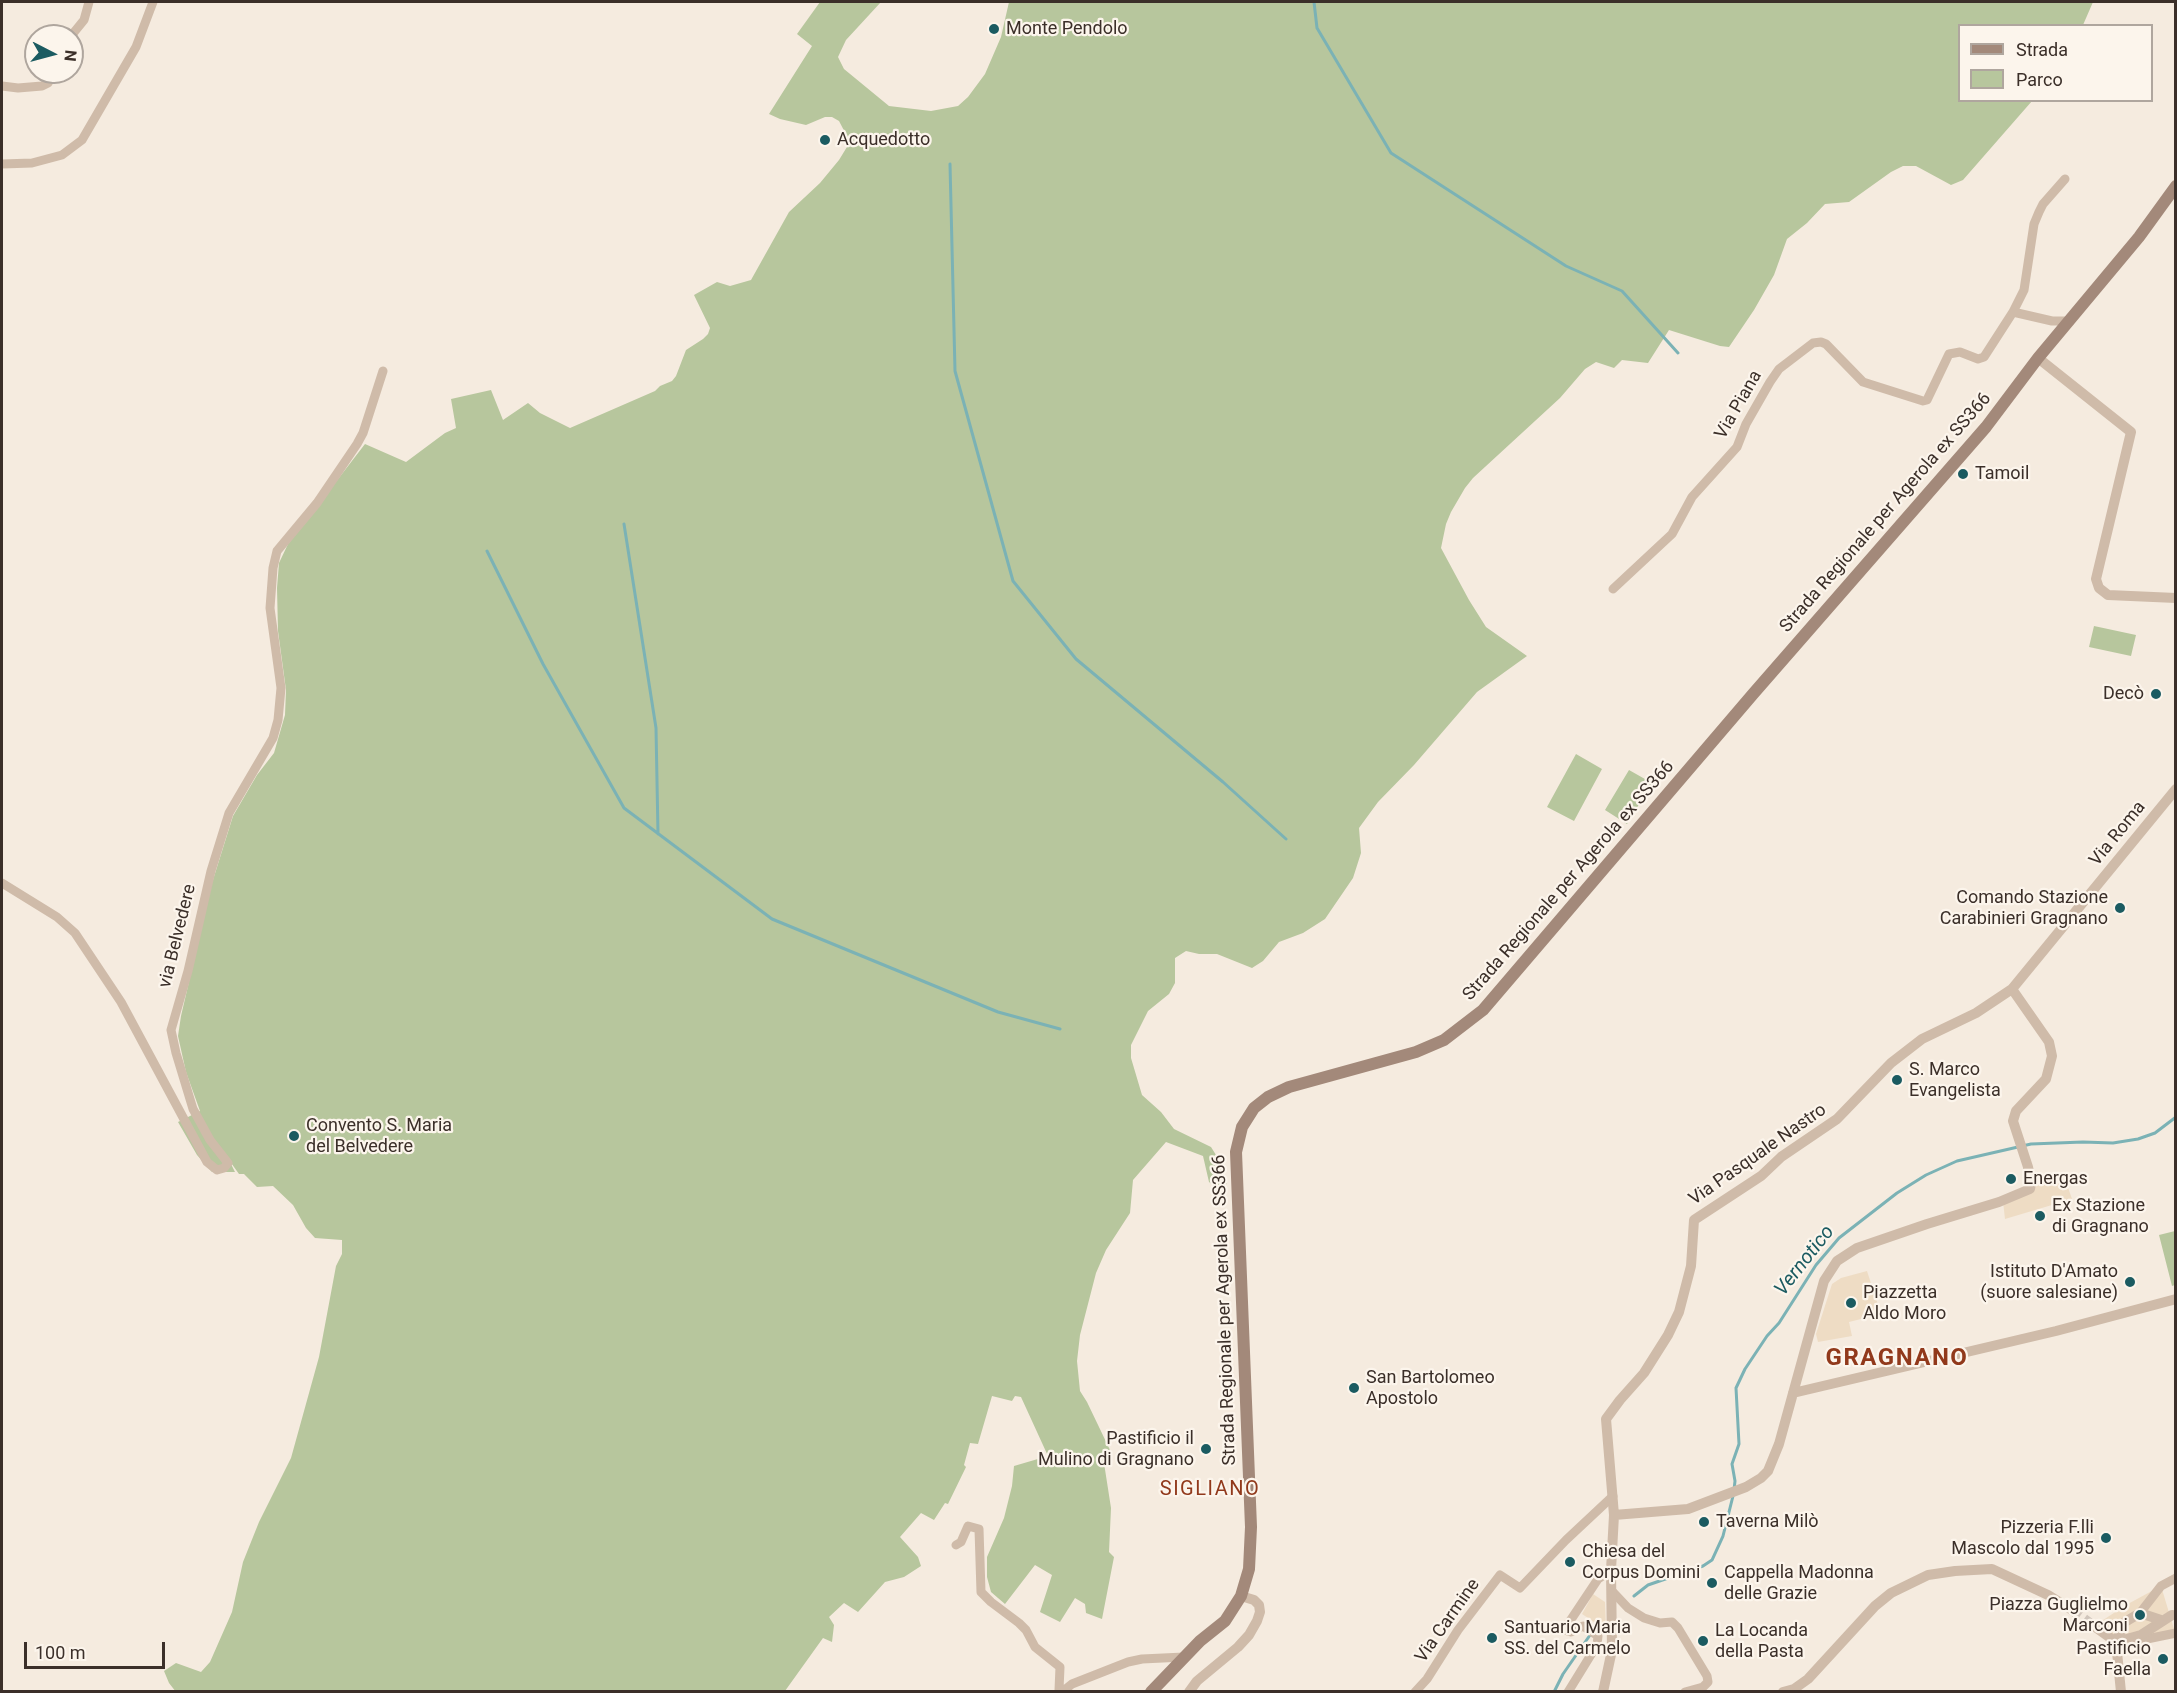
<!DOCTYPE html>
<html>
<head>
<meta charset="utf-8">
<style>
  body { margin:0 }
  #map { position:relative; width:2177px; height:1693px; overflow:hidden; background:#f5ebdf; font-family:Roboto,sans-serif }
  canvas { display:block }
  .frame { position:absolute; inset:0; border:3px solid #3b2f29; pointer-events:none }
  .legend { position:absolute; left:1958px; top:24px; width:195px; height:78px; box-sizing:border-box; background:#fcf5ec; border:2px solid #afa69e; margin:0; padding:8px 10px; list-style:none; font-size:18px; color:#3b2f29 }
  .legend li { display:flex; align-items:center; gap:12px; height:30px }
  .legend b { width:30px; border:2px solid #afa69e }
  .north { position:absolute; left:24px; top:24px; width:60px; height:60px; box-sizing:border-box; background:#fcf5ec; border:2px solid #afa69e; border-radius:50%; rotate:96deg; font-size:16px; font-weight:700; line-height:24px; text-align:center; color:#3b2f29 }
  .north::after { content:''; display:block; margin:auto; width:21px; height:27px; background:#1b5b61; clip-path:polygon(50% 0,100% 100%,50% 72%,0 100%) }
  .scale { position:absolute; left:24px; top:1642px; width:141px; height:27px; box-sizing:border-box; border:3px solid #3b2f29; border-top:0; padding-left:8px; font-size:18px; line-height:21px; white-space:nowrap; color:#3b2f29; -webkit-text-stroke:4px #fcf5ec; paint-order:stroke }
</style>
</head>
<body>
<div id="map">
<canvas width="2177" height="1693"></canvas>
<div class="frame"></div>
<ul class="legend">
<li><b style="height:8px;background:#a3897a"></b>Strada</li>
<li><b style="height:16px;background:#b7c69d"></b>Parco</li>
</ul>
<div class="north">N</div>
<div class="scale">100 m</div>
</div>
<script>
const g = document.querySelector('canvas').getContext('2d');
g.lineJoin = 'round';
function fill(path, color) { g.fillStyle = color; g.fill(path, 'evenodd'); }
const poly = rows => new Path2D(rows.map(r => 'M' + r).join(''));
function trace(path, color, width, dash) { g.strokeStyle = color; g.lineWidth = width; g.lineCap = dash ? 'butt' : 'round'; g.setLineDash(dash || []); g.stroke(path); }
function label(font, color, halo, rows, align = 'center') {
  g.font = font + ' Roboto,sans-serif'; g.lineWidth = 4.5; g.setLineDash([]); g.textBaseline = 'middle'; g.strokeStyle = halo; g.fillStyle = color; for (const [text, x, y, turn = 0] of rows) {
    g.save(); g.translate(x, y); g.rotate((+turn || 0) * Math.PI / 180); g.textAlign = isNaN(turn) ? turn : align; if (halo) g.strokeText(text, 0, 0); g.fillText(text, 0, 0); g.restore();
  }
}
fill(poly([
  [820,2,881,2,846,40,838,57,844,69,889,106,931,111,958,106,968,97,985,74,1001,37,1009,2,2093,2,2083,25,1960,26,1960,100,2032,101,1963,180,1951,185,1916,166,1903,166,1891,172,1849,202,1825,204,1807,223,1787,239,1774,275,1754,310,1729,347,1720,346,1669,330,1648,363,1622,360,1614,368,1596,362,1585,369,1560,398,1473,478,1465,488,1451,512,1446,524,1441,548,1469,600,1486,627,1527,656,1477,692,1414,765,1378,802,1359,828,1361,853,1353,878,1325,919,1303,933,1279,942,1263,961,1252,968,1217,954,1199,954,1186,951,1175,958,1175,983,1169,994,1148,1011,1131,1045,1131,1058,1142,1095,1161,1112,1174,1129,1211,1147,1216,1155,1227,1184,1214,1186,1209,1182,1203,1156,1166,1142,1133,1180,1130,1213,1106,1250,1096,1273,1080,1335,1077,1361,1080,1391,1087,1402,1110,1450,1104,1463,1111,1508,1109,1552,1114,1557,1102,1619,1086,1613,1085,1604,1075,1598,1060,1622,1040,1612,1052,1575,1035,1565,1005,1604,991,1592,987,1577,987,1557,1004,1518,1012,1486,1014,1466,1048,1456,1021,1397,1015,1396,1012,1401,992,1396,978,1444,970,1443,964,1465,966,1467,948,1504,945,1503,934,1520,921,1513,900,1537,918,1557,921,1566,904,1577,885,1582,858,1612,844,1603,829,1617,834,1625,832,1642,823,1638,785,1691,176,1692,169,1683,164,1671,176,1663,201,1672,210,1662,232,1612,243,1562,259,1522,291,1458,319,1357,336,1266,342,1254,342,1240,315,1238,306,1228,293,1205,273,1186,257,1187,244,1174,239,1174,229,1160,235,1172,212,1172,197,1155,178,1122,200,1111,186,1072,178,1036,181,1016,212,883,233,816,257,775,274,753,285,715,286,690,278,631,277,588,279,563,288,544,365,444,406,462,445,433,456,428,451,399,491,390,503,420,528,403,540,413,570,428,655,391,660,386,672,381,676,376,686,350,703,339,708,334,710,328,694,295,717,282,730,286,751,280,789,212,820,183,839,160,850,142,839,121,832,117,825,117,806,125,780,119,769,114,812,46,797,34],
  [2094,626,2136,635,2131,656,2089,647],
  [1576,754,1602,769,1574,821,1547,807],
  [1629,770,1652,783,1627,824,1605,810],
  [2175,1231,2175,1285,2172,1286,2159,1235]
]), '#b7c69d');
fill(poly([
  [2063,1173,2072,1199,2005,1219,2003,1201,2034,1184],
  [1867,1271,1881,1314,1849,1322,1852,1336,1818,1342,1816,1334,1832,1284,1841,1278],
  [2161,1586,2174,1629,2122,1650,2094,1626,2126,1605],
  [1593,1594,1605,1602,1606,1630,1582,1614]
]), '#eedcc4');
trace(poly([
  [1314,2,1317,28,1391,153,1566,266,1622,291,1678,353],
  [950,164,955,371,1013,581,1076,659,1223,782,1286,839],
  [624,524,656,728,658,834],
  [487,551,543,664,624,808,772,919,998,1012,1060,1029],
  [1734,1490,1735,1481,1732,1464,1739,1444,1736,1388,1745,1369,1767,1336,1779,1323,1816,1265,1839,1238,1897,1193,1926,1175,1957,1161,2031,1144,2083,1142,2113,1143,2138,1139,2155,1133,2176,1117],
  [1634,1596,1648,1585,1703,1566,1712,1560,1723,1536,1733,1496],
  [1554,1692,1563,1674,1597,1625]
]), '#7bb2b5', 3);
trace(poly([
  [2072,1610,2091,1624]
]), '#d0c5bb', 10, [10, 5]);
trace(poly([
  [71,36,84,20,89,2],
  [2,86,18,88,42,86,48,83,54,72],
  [2,164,32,163,62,155,82,140,136,47,153,2],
  [2065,179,2043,204,2039,212,2034,224,2024,290,2013,312,2052,321,2070,321],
  [1613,589,1672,534,1692,497,1737,447,1746,424,1770,382,1779,369,1813,343,1821,342,1826,344,1863,382,1923,401,1927,400,1949,354,1960,352,1978,359,1984,357,2013,312],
  [2,883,57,917,75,933,121,1002,207,1162,217,1170,224,1168,228,1163,210,1140,193,1109,176,1053,171,1030,188,971,211,871,229,813,273,738,278,720,281,688,270,608,273,568,277,551,317,503,357,444,363,433,383,371],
  [956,1545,961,1542,968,1526,979,1529,981,1592,991,1602,1019,1623,1026,1630,1035,1647,1060,1667,1059,1690,1061,1692],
  [1612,1591,1628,1608,1644,1618,1660,1623,1672,1622,1678,1628,1707,1676,1708,1682,1703,1687,1685,1692],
  [2140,1613,2161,1586,2176,1578],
  [2130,1638,2142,1640,2176,1633],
  [1062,1692,1072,1684,1128,1662,1142,1659,1184,1657],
  [1415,1692,1427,1679,1458,1630,1500,1575,1520,1588,1566,1540,1613,1496],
  [1568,1692,1597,1645,1598,1636,1583,1626,1571,1632,1564,1630,1598,1579,1611,1570]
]), '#cfbba9', 9);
trace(poly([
  [2038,358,2131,432,2096,579,2099,588,2108,595,2176,598],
  [1793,1393,2056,1331,2176,1299],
  [1614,1515,1688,1509,1746,1487,1761,1478,1768,1471,1779,1444,1824,1281,1837,1261,1857,1248,1927,1224,1999,1202,2030,1189,2031,1183,2028,1167,2013,1121,2016,1111,2046,1079,2052,1056,2049,1042,2012,989],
  [2161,1620,2140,1613,2125,1622,2116,1642,2141,1635,2172,1615],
  [2091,1624,2116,1642,2121,1692],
  [1189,1692,1197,1681,1238,1647,1249,1635,1257,1621,1260,1612,1259,1605,1254,1600,1241,1596],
  [1603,1692,1612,1650,1611,1570,1614,1515,1606,1419,1620,1400,1644,1373,1668,1335,1679,1312,1691,1266,1694,1220,1761,1176,1781,1157,1837,1119,1891,1063,1922,1039,1976,1013,2012,989,2176,789],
  [1783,1692,1794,1689,1808,1679,1875,1606,1891,1593,1928,1575,1955,1571,1992,1569,2048,1595,2072,1610]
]), '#cfbba9', 10);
trace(poly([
  [1151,1692,1200,1641,1225,1621,1241,1596,1249,1569,1251,1527,1236,1152,1242,1127,1254,1108,1268,1097,1289,1087,1416,1052,1444,1040,1483,1010,1753,694,1986,427,2038,358,2139,237,2176,186]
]), '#a3897a', 12);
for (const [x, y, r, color] of [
  [994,29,6,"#1b5b61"],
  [825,140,6,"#1b5b61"],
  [1963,474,6,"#1b5b61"],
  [2156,694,6,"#1b5b61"],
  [2120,908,6,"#1b5b61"],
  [1897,1080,6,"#1b5b61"],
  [294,1136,6,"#1b5b61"],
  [2011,1179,6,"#1b5b61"],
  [2040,1216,6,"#1b5b61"],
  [2130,1282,6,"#1b5b61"],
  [1851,1303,6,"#1b5b61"],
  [1354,1388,6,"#1b5b61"],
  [1206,1449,6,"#1b5b61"],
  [1704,1522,6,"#1b5b61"],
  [2106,1538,6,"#1b5b61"],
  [1570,1562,6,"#1b5b61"],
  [1712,1583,6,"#1b5b61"],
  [2140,1615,6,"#1b5b61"],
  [1492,1638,6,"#1b5b61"],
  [1703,1641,6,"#1b5b61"],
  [2163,1659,6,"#1b5b61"]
]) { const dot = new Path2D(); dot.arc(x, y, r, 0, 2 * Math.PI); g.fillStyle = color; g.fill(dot); trace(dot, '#fcf5ec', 2); }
label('18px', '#3b2f29', '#fcf5ec', [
  ["Monte Pendolo",1006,29],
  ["Acquedotto",837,140],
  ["Tamoil",1975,474],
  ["Decò",2144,694,"right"],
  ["Comando Stazione",2108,898,"right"],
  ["Carabinieri Gragnano",2108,919,"right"],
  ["S. Marco",1909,1070],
  ["Evangelista",1909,1091],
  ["Convento S. Maria",306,1126],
  ["del Belvedere",306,1147],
  ["Energas",2023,1179],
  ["Ex Stazione",2052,1206],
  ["di Gragnano",2052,1227],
  ["Istituto D'Amato",2118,1272,"right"],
  ["(suore salesiane)",2118,1293,"right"],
  ["Piazzetta",1863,1293],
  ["Aldo Moro",1863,1314],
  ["San Bartolomeo",1366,1378],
  ["Apostolo",1366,1399],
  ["Pastificio il",1194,1439,"right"],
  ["Mulino di Gragnano",1194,1460,"right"],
  ["Taverna Milò",1716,1522],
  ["Pizzeria F.lli",2094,1528,"right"],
  ["Mascolo dal 1995",2094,1549,"right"],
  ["Chiesa del",1582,1552],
  ["Corpus Domini",1582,1573],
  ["Cappella Madonna",1724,1573],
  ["delle Grazie",1724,1594],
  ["Piazza Guglielmo",2128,1605,"right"],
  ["Marconi",2128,1626,"right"],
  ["Santuario Maria",1504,1628],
  ["SS. del Carmelo",1504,1649],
  ["La Locanda",1715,1631],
  ["della Pasta",1715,1652],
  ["Pastificio",2151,1649,"right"],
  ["Faella",2151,1670,"right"]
], 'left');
label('18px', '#3b2f29', '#fcf5ec', [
  ["Via Piana",1739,405,-60],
  ["Strada Regionale per Agerola ex SS366",1886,513,-49],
  ["Via Roma",2118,834,-51],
  ["Strada Regionale per Agerola ex SS366",1569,881,-49],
  ["via Belvedere",178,936,-76],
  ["Via Pasquale Nastro",1758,1155,-35],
  ["Strada Regionale per Agerola ex SS366",1225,1310,-92],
  ["Via Carmine",1448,1621,-55]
]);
label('italic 20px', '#1b5b61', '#fcf5ec', [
  ["Vernotico",1805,1261,-52]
]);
g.letterSpacing = '1.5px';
label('20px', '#91391b', '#fcf5ec', [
  ["SIGLIANO",1210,1490]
]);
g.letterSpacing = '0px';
g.letterSpacing = '1.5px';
label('bold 24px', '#91391b', '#fcf5ec', [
  ["GRAGNANO",1897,1359]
]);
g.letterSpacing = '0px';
</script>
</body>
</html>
